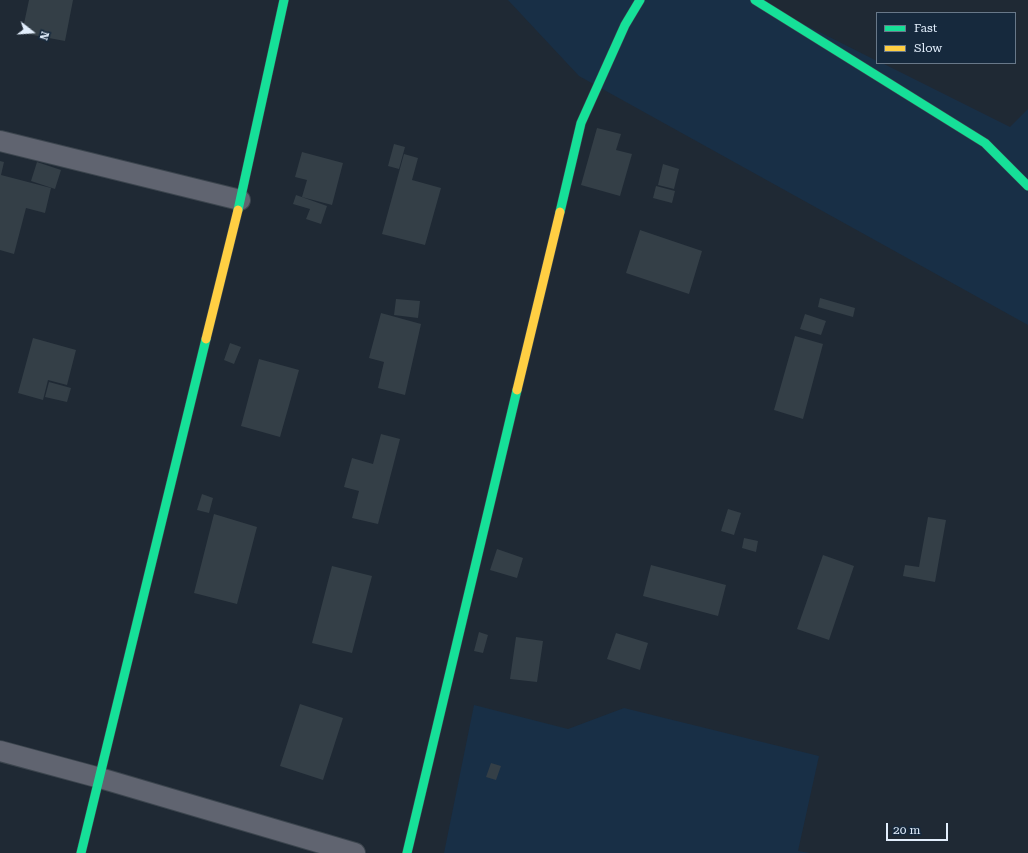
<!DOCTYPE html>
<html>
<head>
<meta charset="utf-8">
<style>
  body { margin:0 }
  #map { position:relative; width:1028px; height:853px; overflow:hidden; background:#1f2934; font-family:"Roboto Serif",serif }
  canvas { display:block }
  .legend { position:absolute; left:876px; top:12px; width:140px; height:52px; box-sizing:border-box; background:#16293d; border:1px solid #687889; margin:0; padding:5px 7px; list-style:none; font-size:12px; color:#e2eefc }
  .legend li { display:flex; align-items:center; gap:8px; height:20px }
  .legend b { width:20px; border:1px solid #687889 }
  .north { position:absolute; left:12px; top:12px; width:40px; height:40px; -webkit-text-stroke:3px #16293d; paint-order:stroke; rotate:107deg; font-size:11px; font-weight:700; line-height:16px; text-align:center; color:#e2eefc }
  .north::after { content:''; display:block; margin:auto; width:14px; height:18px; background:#e2eefc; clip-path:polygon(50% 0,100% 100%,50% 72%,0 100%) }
  .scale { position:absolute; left:886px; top:823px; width:62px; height:18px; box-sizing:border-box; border:2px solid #e2eefc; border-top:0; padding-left:5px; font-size:12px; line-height:14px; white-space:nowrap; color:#e2eefc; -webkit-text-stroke:3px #16293d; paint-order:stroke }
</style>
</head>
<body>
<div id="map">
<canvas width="1028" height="853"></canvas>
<ul class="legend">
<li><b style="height:5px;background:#16e098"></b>Fast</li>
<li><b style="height:5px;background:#ffcf43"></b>Slow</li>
</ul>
<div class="north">N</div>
<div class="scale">20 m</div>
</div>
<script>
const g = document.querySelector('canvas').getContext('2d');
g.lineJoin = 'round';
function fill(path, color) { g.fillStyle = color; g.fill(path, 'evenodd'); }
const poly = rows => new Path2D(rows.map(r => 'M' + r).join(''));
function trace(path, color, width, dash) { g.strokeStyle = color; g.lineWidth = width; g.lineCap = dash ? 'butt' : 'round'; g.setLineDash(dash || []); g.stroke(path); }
fill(poly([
  [508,0,756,0,877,61,877,63,882,63,1010,127,1028,109,1028,325,579,76],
  [474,705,568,729,624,708,819,756,798,851,810,853,444,853]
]), '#182f46');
fill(poly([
  [29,0,73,0,65,41,22,33],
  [597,128,621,134,616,150,632,154,620,196,581,185],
  [394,144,405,147,399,169,388,166],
  [302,152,343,163,332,205,302,197,307,180,295,177],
  [404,154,418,158,412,180,441,188,425,245,382,234],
  [0,161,4,162,1,175,51,188,45,213,26,208,14,254,0,250],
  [37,162,61,170,55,189,31,181],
  [663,164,679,169,674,189,658,185],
  [656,186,675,191,672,203,653,198],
  [296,195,327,206,321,224,306,219,310,209,293,204],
  [640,230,702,251,689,294,626,273],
  [820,298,855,308,853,317,818,307],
  [396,299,420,301,418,318,394,315],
  [381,313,421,324,405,395,378,388,384,362,369,358],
  [805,314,826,321,821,335,800,329],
  [795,336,823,344,803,419,774,410],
  [33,338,76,350,67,385,48,380,43,400,18,393],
  [230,343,241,347,234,364,224,360],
  [259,359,299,370,280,437,241,426],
  [49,382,71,388,67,402,45,397],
  [381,434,400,439,378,524,352,518,359,491,344,487,352,458,373,464],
  [202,494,213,498,209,513,197,510],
  [728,509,741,513,734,535,721,531],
  [214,514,257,527,237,604,194,593],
  [928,517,946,520,935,582,903,576,905,565,919,567],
  [744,538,758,541,756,552,742,548],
  [497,549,523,558,517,578,490,570],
  [823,555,854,566,829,640,797,629],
  [651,565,726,585,718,616,643,596],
  [332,566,372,576,352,653,312,643],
  [479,632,488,635,483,653,474,651],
  [616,633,648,643,640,670,607,659],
  [516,637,543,641,537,682,510,679],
  [300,704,343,718,323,780,280,766],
  [491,763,501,766,496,780,486,777]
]), '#343f47');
const street = poly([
  [0,141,240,200],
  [0,751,100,778,355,853]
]);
const fast = poly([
  [755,0,985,143,1028,186],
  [238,210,284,0],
  [560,212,581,123,625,25,640,0],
  [81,853,206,339],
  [407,853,517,390]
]);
const slow = poly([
  [206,339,238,210],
  [517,390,560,212]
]);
trace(street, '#3c454e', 22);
trace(fast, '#3c454e', 10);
trace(slow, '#3c454e', 10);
trace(street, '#606470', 20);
trace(fast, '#16e098', 9);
trace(slow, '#ffcf43', 9);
</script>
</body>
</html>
